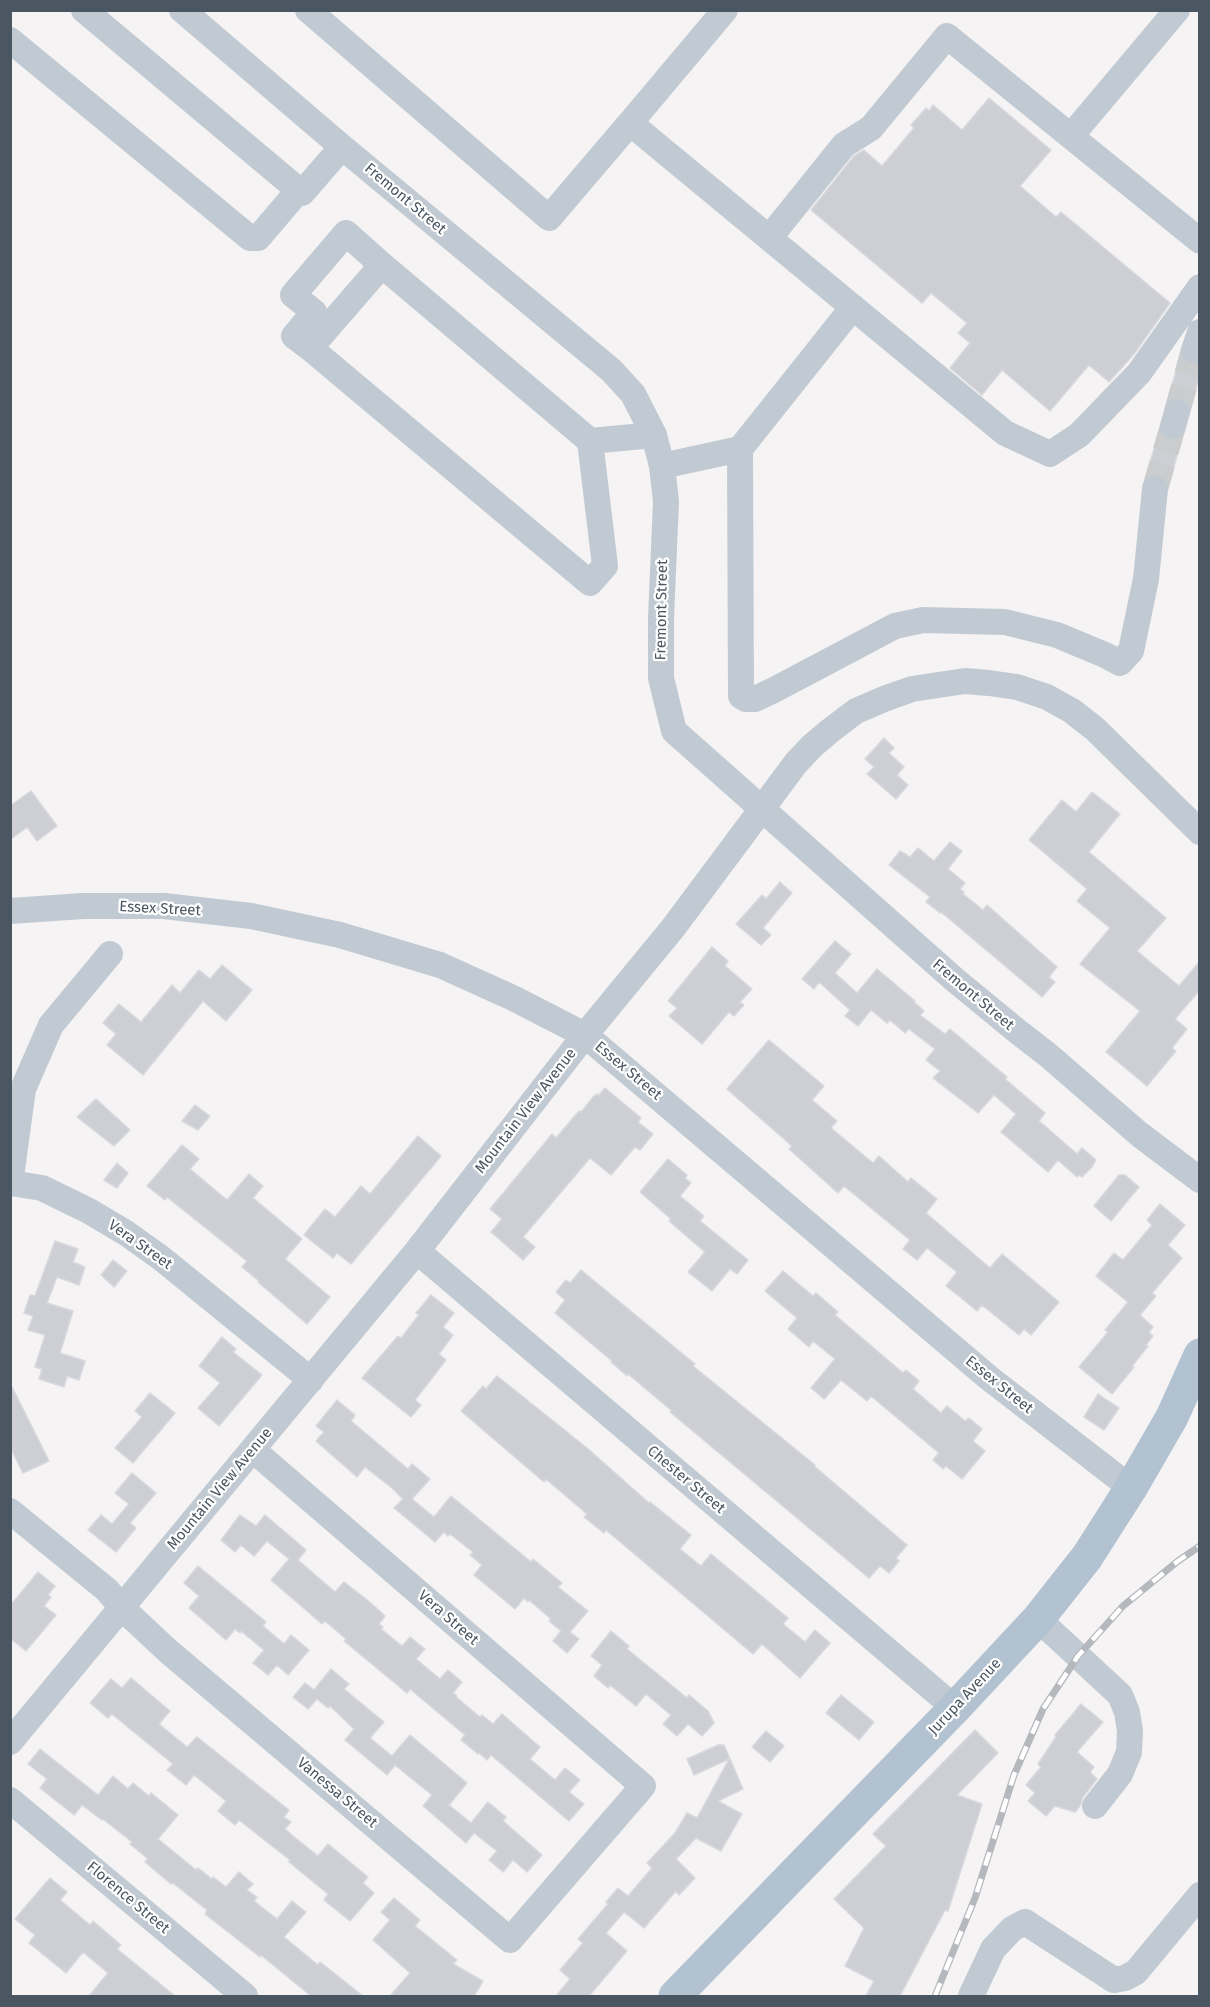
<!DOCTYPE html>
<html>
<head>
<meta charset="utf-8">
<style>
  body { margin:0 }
  #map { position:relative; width:1210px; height:2007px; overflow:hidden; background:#f5f3f3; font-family:"Fira Sans",sans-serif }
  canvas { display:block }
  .frame { position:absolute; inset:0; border:12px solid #4a5661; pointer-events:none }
</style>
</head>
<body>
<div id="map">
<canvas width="1210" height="2007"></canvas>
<div class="frame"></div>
</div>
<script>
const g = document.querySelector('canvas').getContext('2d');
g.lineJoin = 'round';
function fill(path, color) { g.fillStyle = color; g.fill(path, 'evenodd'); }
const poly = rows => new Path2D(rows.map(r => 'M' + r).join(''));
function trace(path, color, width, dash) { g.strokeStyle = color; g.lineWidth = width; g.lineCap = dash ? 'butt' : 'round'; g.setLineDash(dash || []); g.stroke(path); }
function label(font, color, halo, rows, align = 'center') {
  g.font = font + ' "Fira Sans",sans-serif'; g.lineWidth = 4.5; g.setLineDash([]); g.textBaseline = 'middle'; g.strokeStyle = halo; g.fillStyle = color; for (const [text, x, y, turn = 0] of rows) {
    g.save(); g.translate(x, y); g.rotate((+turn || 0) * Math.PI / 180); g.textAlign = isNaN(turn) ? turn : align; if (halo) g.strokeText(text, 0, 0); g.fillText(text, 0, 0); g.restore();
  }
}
const building = poly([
  [989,98,1051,150,1020,186,1056,217,1061,212,1170,303,1134,354,1109,382,1089,365,1050,411,1002,370,982,395,950,368,970,343,958,333,967,323,931,293,922,303,811,210,854,156,864,150,882,166,914,128,911,125,926,108,929,111,933,105,962,130,989,98],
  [1180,355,1183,360,1189,364,1200,364,1200,374,1191,407,1187,401,1181,397,1174,397,1168,401,1180,355],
  [1159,431,1163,437,1168,440,1176,441,1182,438,1169,484,1164,477,1157,474,1146,477,1159,431],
  [884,738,894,748,889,753,904,767,897,775,908,785,896,799,867,774,874,767,865,759,884,738],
  [31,791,57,826,37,841,27,827,10,840,10,806,31,791],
  [1092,792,1120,814,1089,852,1166,918,1137,951,1179,986,1200,961,1200,990,1175,1019,1187,1029,1172,1048,1176,1051,1147,1086,1106,1052,1140,1011,1080,964,1110,928,1077,901,1087,889,1029,840,1062,800,1076,812,1092,792],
  [950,842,962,851,948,869,965,883,960,889,964,892,963,894,983,910,987,905,1057,967,1049,977,1055,982,1042,997,941,912,940,913,926,902,930,897,889,865,900,851,910,857,918,848,934,861,950,842],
  [780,882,792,893,763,928,771,935,761,945,736,924,762,895,766,899,780,882],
  [835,941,851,954,835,973,857,993,877,969,915,1001,914,1002,924,1011,920,1015,945,1034,950,1029,1007,1077,1005,1079,1045,1113,1039,1121,1077,1154,1082,1148,1096,1160,1092,1167,1082,1177,1079,1175,1077,1177,1058,1160,1048,1172,1001,1132,1016,1114,994,1095,978,1113,933,1078,940,1071,926,1060,935,1049,909,1029,905,1033,890,1020,887,1023,871,1010,858,1026,845,1016,850,1010,819,982,814,989,802,979,835,941],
  [712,947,728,961,725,966,752,989,740,1002,744,1005,734,1016,729,1012,702,1044,669,1016,677,1008,668,1001,712,947],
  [222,965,252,990,226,1021,203,1001,143,1075,107,1045,116,1034,103,1023,119,1004,141,1022,172,985,180,993,199,970,210,979,222,965],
  [769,1040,824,1086,812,1100,837,1121,831,1128,873,1163,879,1156,908,1182,911,1178,937,1199,926,1213,990,1268,1002,1254,1059,1302,1031,1335,1024,1329,1019,1335,982,1305,977,1311,960,1297,946,1286,957,1272,927,1248,917,1260,903,1249,910,1240,844,1186,838,1193,789,1149,792,1146,727,1089,769,1040],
  [605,1088,641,1118,638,1122,653,1134,640,1150,635,1147,611,1175,590,1158,523,1237,535,1247,523,1260,491,1232,502,1219,490,1209,552,1134,556,1138,579,1111,581,1112,594,1096,597,1094,598,1096,605,1088],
  [96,1099,130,1130,114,1146,77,1117,96,1099],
  [195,1105,210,1116,198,1130,182,1121,195,1105],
  [418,1136,441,1156,351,1264,337,1253,333,1258,304,1235,325,1209,335,1217,361,1186,370,1194,418,1136],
  [182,1145,199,1159,190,1169,227,1200,249,1174,263,1186,253,1198,302,1239,285,1259,330,1297,307,1324,258,1282,259,1281,242,1267,247,1261,167,1197,165,1200,147,1186,182,1145],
  [668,1159,687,1175,685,1178,691,1183,680,1196,704,1216,700,1221,748,1260,737,1274,730,1269,712,1291,688,1272,705,1252,669,1221,671,1219,640,1192,668,1159],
  [117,1163,128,1173,117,1188,104,1180,117,1163],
  [1119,1175,1125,1175,1139,1187,1111,1221,1094,1206,1119,1175],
  [1160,1204,1185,1225,1168,1245,1182,1258,1152,1293,1156,1296,1140,1315,1153,1327,1149,1332,1153,1336,1146,1345,1148,1346,1132,1366,1134,1367,1112,1394,1079,1367,1108,1332,1105,1330,1128,1302,1096,1276,1114,1253,1123,1260,1152,1225,1147,1220,1160,1204],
  [55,1241,78,1249,73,1262,85,1267,79,1285,57,1277,47,1303,73,1311,60,1353,85,1361,79,1380,67,1376,64,1387,39,1379,42,1369,35,1367,45,1335,28,1330,33,1316,24,1313,30,1295,35,1296,55,1241],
  [113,1260,127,1271,114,1287,101,1275,113,1260],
  [581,1270,695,1364,693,1366,815,1465,814,1466,907,1545,896,1558,899,1561,889,1573,880,1566,869,1578,670,1412,671,1410,628,1374,627,1376,611,1362,612,1361,555,1313,565,1300,556,1292,566,1280,570,1283,581,1270],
  [783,1271,813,1296,816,1293,838,1312,835,1315,903,1373,906,1370,919,1381,913,1389,941,1413,947,1406,965,1421,969,1418,982,1429,973,1441,985,1451,962,1479,946,1466,943,1469,933,1460,939,1453,871,1396,867,1401,841,1380,824,1399,811,1388,835,1359,813,1341,809,1347,788,1329,797,1318,765,1291,783,1271],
  [431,1295,454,1313,443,1327,453,1335,439,1354,446,1360,415,1400,421,1405,411,1417,362,1378,398,1336,401,1338,419,1315,416,1313,431,1295],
  [222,1337,236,1349,233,1352,262,1375,219,1426,198,1408,220,1383,199,1366,222,1337],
  [497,1376,587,1448,649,1503,650,1502,691,1535,680,1549,701,1566,711,1554,788,1618,783,1624,805,1642,815,1630,830,1643,800,1678,762,1644,753,1654,606,1530,604,1533,584,1517,587,1514,546,1479,544,1482,461,1411,483,1386,486,1389,497,1376],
  [10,1383,49,1461,23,1473,10,1447,10,1383],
  [150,1393,175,1413,133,1463,115,1448,142,1417,135,1411,150,1393],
  [1098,1394,1119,1408,1104,1430,1084,1417,1098,1394],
  [337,1400,355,1415,351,1421,408,1469,412,1464,430,1479,412,1499,434,1517,451,1496,531,1562,533,1559,562,1583,558,1587,588,1611,570,1632,579,1639,567,1653,553,1641,561,1631,549,1621,551,1619,529,1600,528,1602,524,1598,515,1609,474,1575,482,1565,470,1555,473,1552,450,1534,448,1536,444,1532,435,1542,394,1508,403,1499,392,1488,365,1467,357,1477,316,1441,324,1432,316,1426,337,1400],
  [132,1473,156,1493,130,1523,136,1528,116,1552,88,1530,101,1515,112,1524,129,1504,115,1493,132,1473],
  [240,1515,256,1526,265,1515,306,1550,298,1560,335,1592,344,1582,371,1603,385,1616,379,1624,383,1627,381,1629,402,1646,410,1637,425,1649,416,1659,440,1679,448,1670,462,1682,453,1693,457,1696,456,1697,480,1717,482,1715,493,1724,502,1714,540,1747,530,1759,555,1780,565,1768,580,1780,569,1792,584,1804,569,1821,491,1755,487,1760,479,1753,478,1754,461,1740,465,1735,410,1689,407,1693,344,1641,346,1639,325,1621,322,1624,271,1580,289,1559,267,1541,254,1556,241,1545,235,1552,221,1540,240,1515],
  [198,1566,266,1622,263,1626,284,1644,291,1635,309,1650,288,1675,277,1665,268,1675,253,1663,264,1650,241,1631,240,1633,235,1629,226,1640,189,1608,199,1596,184,1583,198,1566],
  [38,1572,55,1586,48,1595,51,1597,44,1606,56,1615,26,1651,10,1638,10,1606,38,1572],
  [611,1631,629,1646,627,1649,687,1698,689,1695,708,1711,714,1723,702,1736,688,1724,677,1736,663,1724,671,1715,646,1694,636,1706,610,1685,608,1688,594,1676,602,1665,591,1656,611,1631],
  [331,1669,349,1684,344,1689,384,1722,370,1738,392,1756,410,1735,467,1783,449,1805,471,1823,488,1802,506,1817,503,1821,542,1855,527,1872,513,1860,503,1872,489,1860,497,1851,474,1833,466,1843,451,1830,423,1806,432,1795,406,1774,395,1765,387,1775,345,1740,354,1729,330,1706,328,1708,317,1699,308,1709,293,1697,305,1683,314,1690,331,1669],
  [131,1678,170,1711,159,1724,187,1747,197,1737,289,1810,284,1817,291,1822,285,1829,293,1836,318,1856,328,1844,368,1877,363,1883,374,1893,350,1921,324,1900,328,1894,289,1862,290,1860,239,1820,235,1825,218,1811,226,1801,194,1775,186,1785,167,1770,173,1764,112,1714,108,1718,90,1703,111,1679,122,1688,131,1678],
  [841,1695,874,1722,859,1740,826,1713,841,1695],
  [1081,1704,1103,1722,1077,1752,1094,1767,1090,1772,1097,1779,1083,1797,1080,1806,1075,1812,1055,1806,1046,1816,1028,1801,1035,1793,1026,1785,1041,1767,1038,1764,1056,1737,1055,1735,1081,1704],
  [975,1730,998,1753,957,1795,982,1804,948,1911,945,1910,900,1996,866,1996,874,1981,845,1966,864,1928,834,1899,886,1846,873,1834,975,1730],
  [766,1731,784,1746,770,1762,752,1747,766,1731],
  [718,1745,724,1745,743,1789,718,1801,742,1814,721,1851,696,1838,676,1859,695,1878,679,1895,676,1891,644,1928,624,1912,606,1933,627,1951,589,1996,556,1996,570,1979,560,1970,583,1943,578,1939,608,1904,606,1902,618,1888,628,1896,652,1868,647,1863,675,1833,687,1813,697,1818,729,1759,694,1775,687,1759,718,1745],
  [40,1749,98,1795,113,1776,128,1789,133,1783,149,1796,151,1793,178,1815,158,1839,196,1870,198,1868,212,1879,213,1877,226,1887,239,1872,253,1884,247,1890,257,1897,254,1901,277,1919,292,1901,306,1912,284,1937,318,1965,320,1962,363,1996,311,1996,261,1955,260,1957,205,1914,207,1910,173,1883,171,1884,145,1862,148,1859,130,1844,132,1842,103,1819,102,1820,82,1805,74,1815,40,1788,47,1779,28,1764,40,1749],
  [50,1878,67,1892,60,1900,90,1925,93,1921,121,1945,117,1949,175,1996,89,1996,108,1973,83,1952,66,1973,29,1943,35,1935,15,1919,50,1878],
  [394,1898,420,1920,415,1926,457,1960,453,1964,483,1981,474,1996,390,1996,410,1973,373,1940,390,1920,381,1912,394,1898]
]);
fill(building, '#cdcfd5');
trace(building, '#d7d9de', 1.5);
trace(poly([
  [1177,412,1194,350],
  [1155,489,1173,426]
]), '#caccce', 26, [26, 13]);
trace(poly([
  [84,10,302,193,342,147],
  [182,10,342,147,611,370,633,394,654,435,662,466,666,501,661,618,661,678,674,731,955,980,1017,1031,1048,1055,1139,1134,1200,1180],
  [308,10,549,218,630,123,1005,433,1050,454,1079,435,1139,373,1200,287],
  [10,40,250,238,258,238,299,190],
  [630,123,725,10],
  [1071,136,1177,10],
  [770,237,844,145,871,128,947,36,1200,241],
  [310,348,294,336,314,312,293,295,346,233,382,265],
  [1194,350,1200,332],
  [1173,426,1177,412],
  [590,441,605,566,590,583,310,348,382,265,590,441,654,435],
  [740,449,741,696,746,699,755,699,774,690,895,626,923,620,1005,622,1057,635,1105,655,1120,663,1131,651,1146,579,1155,489],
  [662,466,740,449,853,307],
  [10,911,83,906,164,906,251,916,340,935,440,965,513,998,585,1035,989,1378,1131,1488],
  [11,1183,42,1188,89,1211,126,1233,161,1258,311,1380],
  [10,1184,23,1089,51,1025,110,954],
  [417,1251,955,1708],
  [10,1511,107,1590,122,1608,168,1651,510,1940,643,1786,253,1450],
  [1038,1619,1120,1695,1127,1712,1130,1731,1129,1752,1120,1774,1095,1806],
  [10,1742,417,1251,585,1035,673,928,796,763,812,746,831,730,856,711,884,699,912,689,965,681,989,683,1017,687,1047,697,1072,711,1095,729,1200,832],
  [10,1800,245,1996],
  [971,1996,993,1949,1012,1929,1025,1922,1114,1980,1125,1978,1136,1972,1200,1895]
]), '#c1cad2', 26);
trace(poly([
  [675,1996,955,1708,1038,1619,1087,1557,1131,1488,1172,1417,1200,1355]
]), '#b3c2d1', 33);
const rail = poly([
  [935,1996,975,1898,1014,1775,1043,1709,1078,1656,1123,1606,1178,1561,1200,1546]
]);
trace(rail, '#b5b8bd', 7);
trace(rail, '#fff', 4.5, [14]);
label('15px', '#4a5661', '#fff', [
  ["Fremont Street",405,199,40],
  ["Fremont Street",662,610,-89],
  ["Essex Street",160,909,3],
  ["Fremont Street",973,995,40],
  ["Essex Street",628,1071,40],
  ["Mountain View Avenue",526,1111,-52],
  ["Vera Street",140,1245,35],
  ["Essex Street",999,1385,39],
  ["Chester Street",686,1480,40],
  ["Mountain View Avenue",220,1489,-50],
  ["Vera Street",448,1618,41],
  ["Jurupa Avenue",965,1697,-47],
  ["Vanessa Street",337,1793,40],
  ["Florence Street",128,1898,40]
]);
</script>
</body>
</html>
